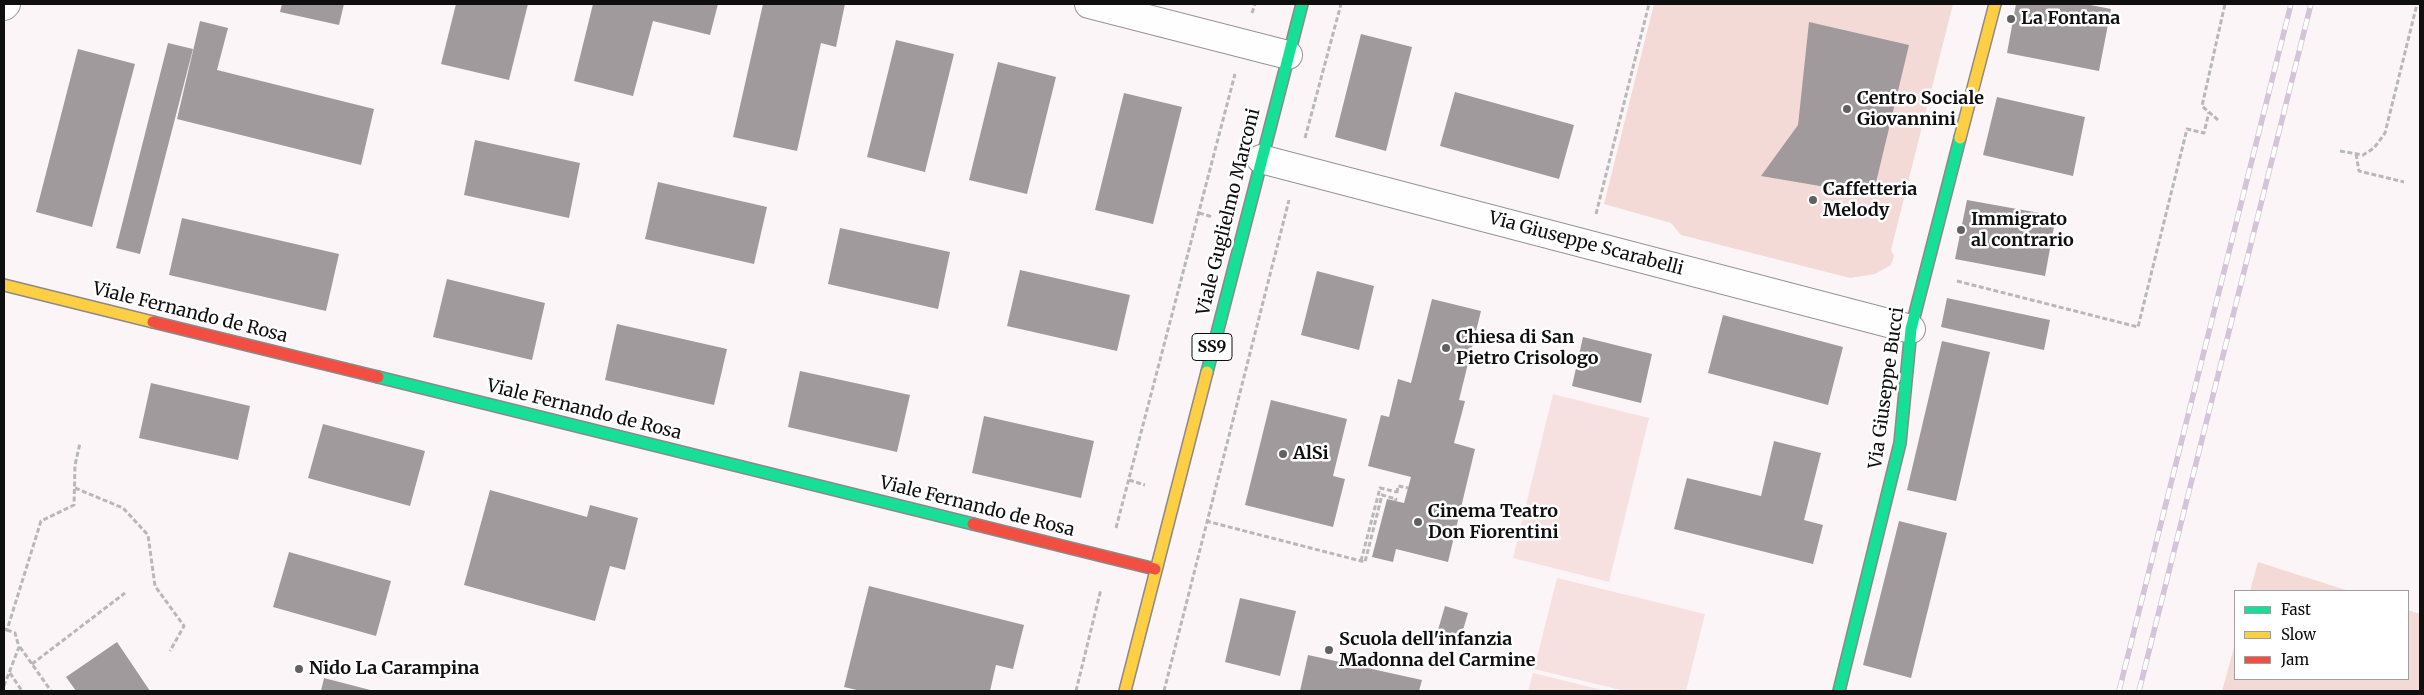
<!DOCTYPE html>
<html>
<head>
<meta charset="utf-8">
<style>
  body { margin:0 }
  #map { position:relative; width:2424px; height:695px; overflow:hidden; background:#fcf5f8; font-family:Merriweather,serif }
  canvas { display:block }
  .frame { position:absolute; inset:0; border:5px solid #0f0f0f; pointer-events:none }
  .legend { position:absolute; left:2234px; top:590px; width:175px; height:90px; box-sizing:border-box; background:#fff; border:1px solid #9f9f9f; margin:0; padding:6px 9px; list-style:none; font-size:15px; color:#0f0f0f }
  .legend li { display:flex; align-items:center; gap:10px; height:25px }
  .legend b { width:25px; border:1px solid #9f9f9f }
</style>
</head>
<body>
<div id="map">
<canvas width="2424" height="695"></canvas>
<div class="frame"></div>
<ul class="legend">
<li><b style="height:6px;background:#16e098"></b>Fast</li>
<li><b style="height:6px;background:#ffcf43"></b>Slow</li>
<li><b style="height:6px;background:#f24e42"></b>Jam</li>
</ul>
</div>
<script>
const g = document.querySelector('canvas').getContext('2d');
g.lineJoin = 'round';
function fill(path, color) { g.fillStyle = color; g.fill(path, 'evenodd'); }
const poly = rows => new Path2D(rows.map(r => 'M' + r).join(''));
function trace(path, color, width, dash) { g.strokeStyle = color; g.lineWidth = width; g.lineCap = dash ? 'butt' : 'round'; g.setLineDash(dash || []); g.stroke(path); }
function label(font, color, halo, rows, align = 'center') {
  g.font = font + ' Merriweather,serif'; g.lineWidth = 5; g.setLineDash([]); g.textBaseline = 'middle'; g.strokeStyle = halo; g.fillStyle = color; for (const [text, x, y, turn = 0] of rows) {
    g.save(); g.translate(x, y); g.rotate((+turn || 0) * Math.PI / 180); g.textAlign = isNaN(turn) ? turn : align; if (halo) g.strokeText(text, 0, 0); g.fillText(text, 0, 0); g.restore();
  }
}
fill(poly([
  [1654,4,1953,4,1891,250,1894,256,1891,265,1875,274,1850,278,1681,235,1671,223,1604,204],
  [2258,562,2349,591,2250,591],
  [2408,610,2420,614,2420,691,2222,691,2235,644,2235,679,2408,679]
]), '#f3dad6');
fill(poly([
  [1553,394,1649,418,1609,582,1513,558],
  [1557,578,1705,614,1686,691,1625,691,1534,669],
  [1533,673,1606,691,1528,691]
]), '#f6e0e0');
fill(poly([
  [282,4,344,4,339,25,280,12],
  [456,4,528,4,509,80,441,64],
  [593,4,718,4,710,35,653,21,633,96,574,81],
  [763,4,845,4,836,47,821,43,797,151,733,137],
  [2016,4,2085,4,2111,9,2099,71,2007,53],
  [200,21,228,28,217,70,374,109,361,165,177,119],
  [1809,22,1909,45,1873,195,1761,176,1798,125],
  [1361,34,1412,47,1386,151,1335,137],
  [896,40,954,54,925,172,867,157],
  [168,43,193,49,140,254,116,248],
  [78,49,135,64,92,227,36,212],
  [998,62,1056,77,1027,194,969,180],
  [1455,92,1574,125,1559,179,1440,146],
  [1124,93,1182,107,1153,224,1095,210],
  [1997,97,2085,117,2073,176,1983,155],
  [475,140,580,163,569,218,464,195],
  [658,182,767,207,754,264,645,239],
  [1967,200,2056,216,2045,276,1955,259],
  [182,218,339,254,326,311,169,275],
  [840,228,950,252,938,309,828,284],
  [1020,270,1130,295,1117,351,1007,326],
  [1317,271,1374,286,1359,350,1301,335],
  [447,279,545,303,532,360,433,337],
  [1947,298,2050,320,2044,350,1941,327],
  [1432,299,1481,311,1459,400,1465,401,1454,443,1475,449,1448,562,1396,549,1393,562,1372,557,1387,499,1404,503,1411,477,1368,466,1381,415,1389,417,1398,379,1411,383],
  [1723,315,1843,347,1828,405,1708,373],
  [617,324,727,349,714,405,605,380],
  [1583,337,1652,354,1641,403,1572,386],
  [1942,341,1990,352,1956,501,1907,490],
  [800,371,910,395,897,452,788,427],
  [151,383,250,406,238,460,139,438],
  [1271,400,1347,419,1333,476,1345,479,1333,527,1245,505],
  [984,416,1094,441,1081,498,972,473],
  [323,424,425,451,410,506,308,478],
  [1774,441,1821,453,1804,520,1823,525,1813,564,1674,529,1687,478,1761,496],
  [490,490,587,517,590,505,638,518,625,570,610,566,595,621,464,585],
  [1899,521,1947,533,1911,678,1863,665],
  [289,552,391,581,376,636,273,607],
  [869,586,1024,625,1013,669,996,665,990,691,861,691,844,687],
  [1240,598,1296,611,1280,676,1225,662],
  [1445,606,1468,613,1461,637,1438,630],
  [117,642,150,691,76,691,66,677],
  [1308,655,1422,680,1419,691,1300,691],
  [324,678,374,691,321,691]
]), '#a09a9d');
const street = poly([
  [1089,4,1288,55],
  [4,6,6,4],
  [1261,159,1911,329]
]);
const fast = poly([
  [1207,372,1302,4],
  [378,377,973,524],
  [1839,691,1900,443,1911,329,1960,138]
]);
const slow = poly([
  [1960,138,1995,4],
  [4,285,153,322],
  [1125,691,1207,372]
]);
const jam = poly([
  [153,322,378,377],
  [973,524,1155,569]
]);
trace(street, '#969394', 30);
trace(fast, '#8c898b', 14);
trace(slow, '#8c898b', 14);
trace(jam, '#8c898b', 14);
trace(poly([
  [1252,13,1255,4],
  [2218,120,2202,106,2225,4],
  [1305,138,1341,4],
  [2340,151,2363,155,2374,148,2385,133,2417,4],
  [2356,154,2359,171,2404,182],
  [1199,213,1213,217],
  [1596,214,1649,4],
  [1957,281,2138,327,2187,129,2204,133,2209,112],
  [1129,480,1145,485],
  [75,488,123,508,148,535,155,586,184,626,170,651],
  [1397,493,1398,486,1408,488],
  [1206,521,1365,562,1382,495,1396,499,1395,501],
  [1116,528,1235,74],
  [1361,561,1380,488,1397,492],
  [4,629,7,630,41,521,74,505,75,465,80,443],
  [20,647,51,691],
  [32,664,125,593],
  [10,673,22,691],
  [4,686,19,647,15,633,7,630],
  [1076,691,1101,589],
  [1164,691,1289,200]
]), '#b9b8b8', 3, [5, 2.5]);
trace(street, '#fffefe', 28);
trace(fast, '#16e098', 11);
trace(slow, '#ffcf43', 11);
trace(jam, '#f24e42', 11);
const rail = poly([
  [2119,691,2291,4],
  [2139,691,2311,4]
]);
trace(rail, '#d2c5d8', 5.5);
trace(rail, '#fff', 4, [11]);
for (const [x, y, r, color] of [
  [2011,19,5,"#626061"],
  [1847,109,5,"#626061"],
  [1813,200,5,"#626061"],
  [1961,230,5,"#626061"],
  [1446,348,5,"#626061"],
  [1283,454,5,"#626061"],
  [1418,522,5,"#626061"],
  [1329,650,5,"#626061"],
  [299,669,5,"#626061"]
]) { const dot = new Path2D(); dot.arc(x, y, r, 0, 2 * Math.PI); g.fillStyle = color; g.fill(dot); trace(dot, '#fff', 2); }
for (const [x, y, w] of [
  [1212,347,40]
]) { const box = new Path2D(); box.roundRect(x - w / 2, y - 13.5, w, 27, 4); g.fillStyle = '#fff'; g.fill(box); trace(box, '#0f0f0f', 1); }
label('bold 16px', '#0f0f0f', null, [
  ["SS9",1212,347]
]);
label('bold 18px', '#0f0f0f', '#fff', [
  ["La Fontana",2021,19],
  ["Centro Sociale",1857,99],
  ["Giovannini",1857,120],
  ["Caffetteria",1823,190],
  ["Melody",1823,211],
  ["Immigrato",1971,220],
  ["al contrario",1971,241],
  ["Chiesa di San",1456,338],
  ["Pietro Crisologo",1456,359],
  ["AlSi",1293,454],
  ["Cinema Teatro",1428,512],
  ["Don Fiorentini",1428,533],
  ["Scuola dell'infanzia",1339,640],
  ["Madonna del Carmine",1339,661],
  ["Nido La Carampina",309,669]
], 'left');
label('18px', '#0f0f0f', '#fff', [
  ["Viale Guglielmo Marconi",1229,212,-76],
  ["Via Giuseppe Scarabelli",1586,244,15],
  ["Viale Fernando de Rosa",190,313,14],
  ["Via Giuseppe Bucci",1887,388,-82],
  ["Viale Fernando de Rosa",584,410,14],
  ["Viale Fernando de Rosa",977,507,14]
]);
</script>
</body>
</html>
